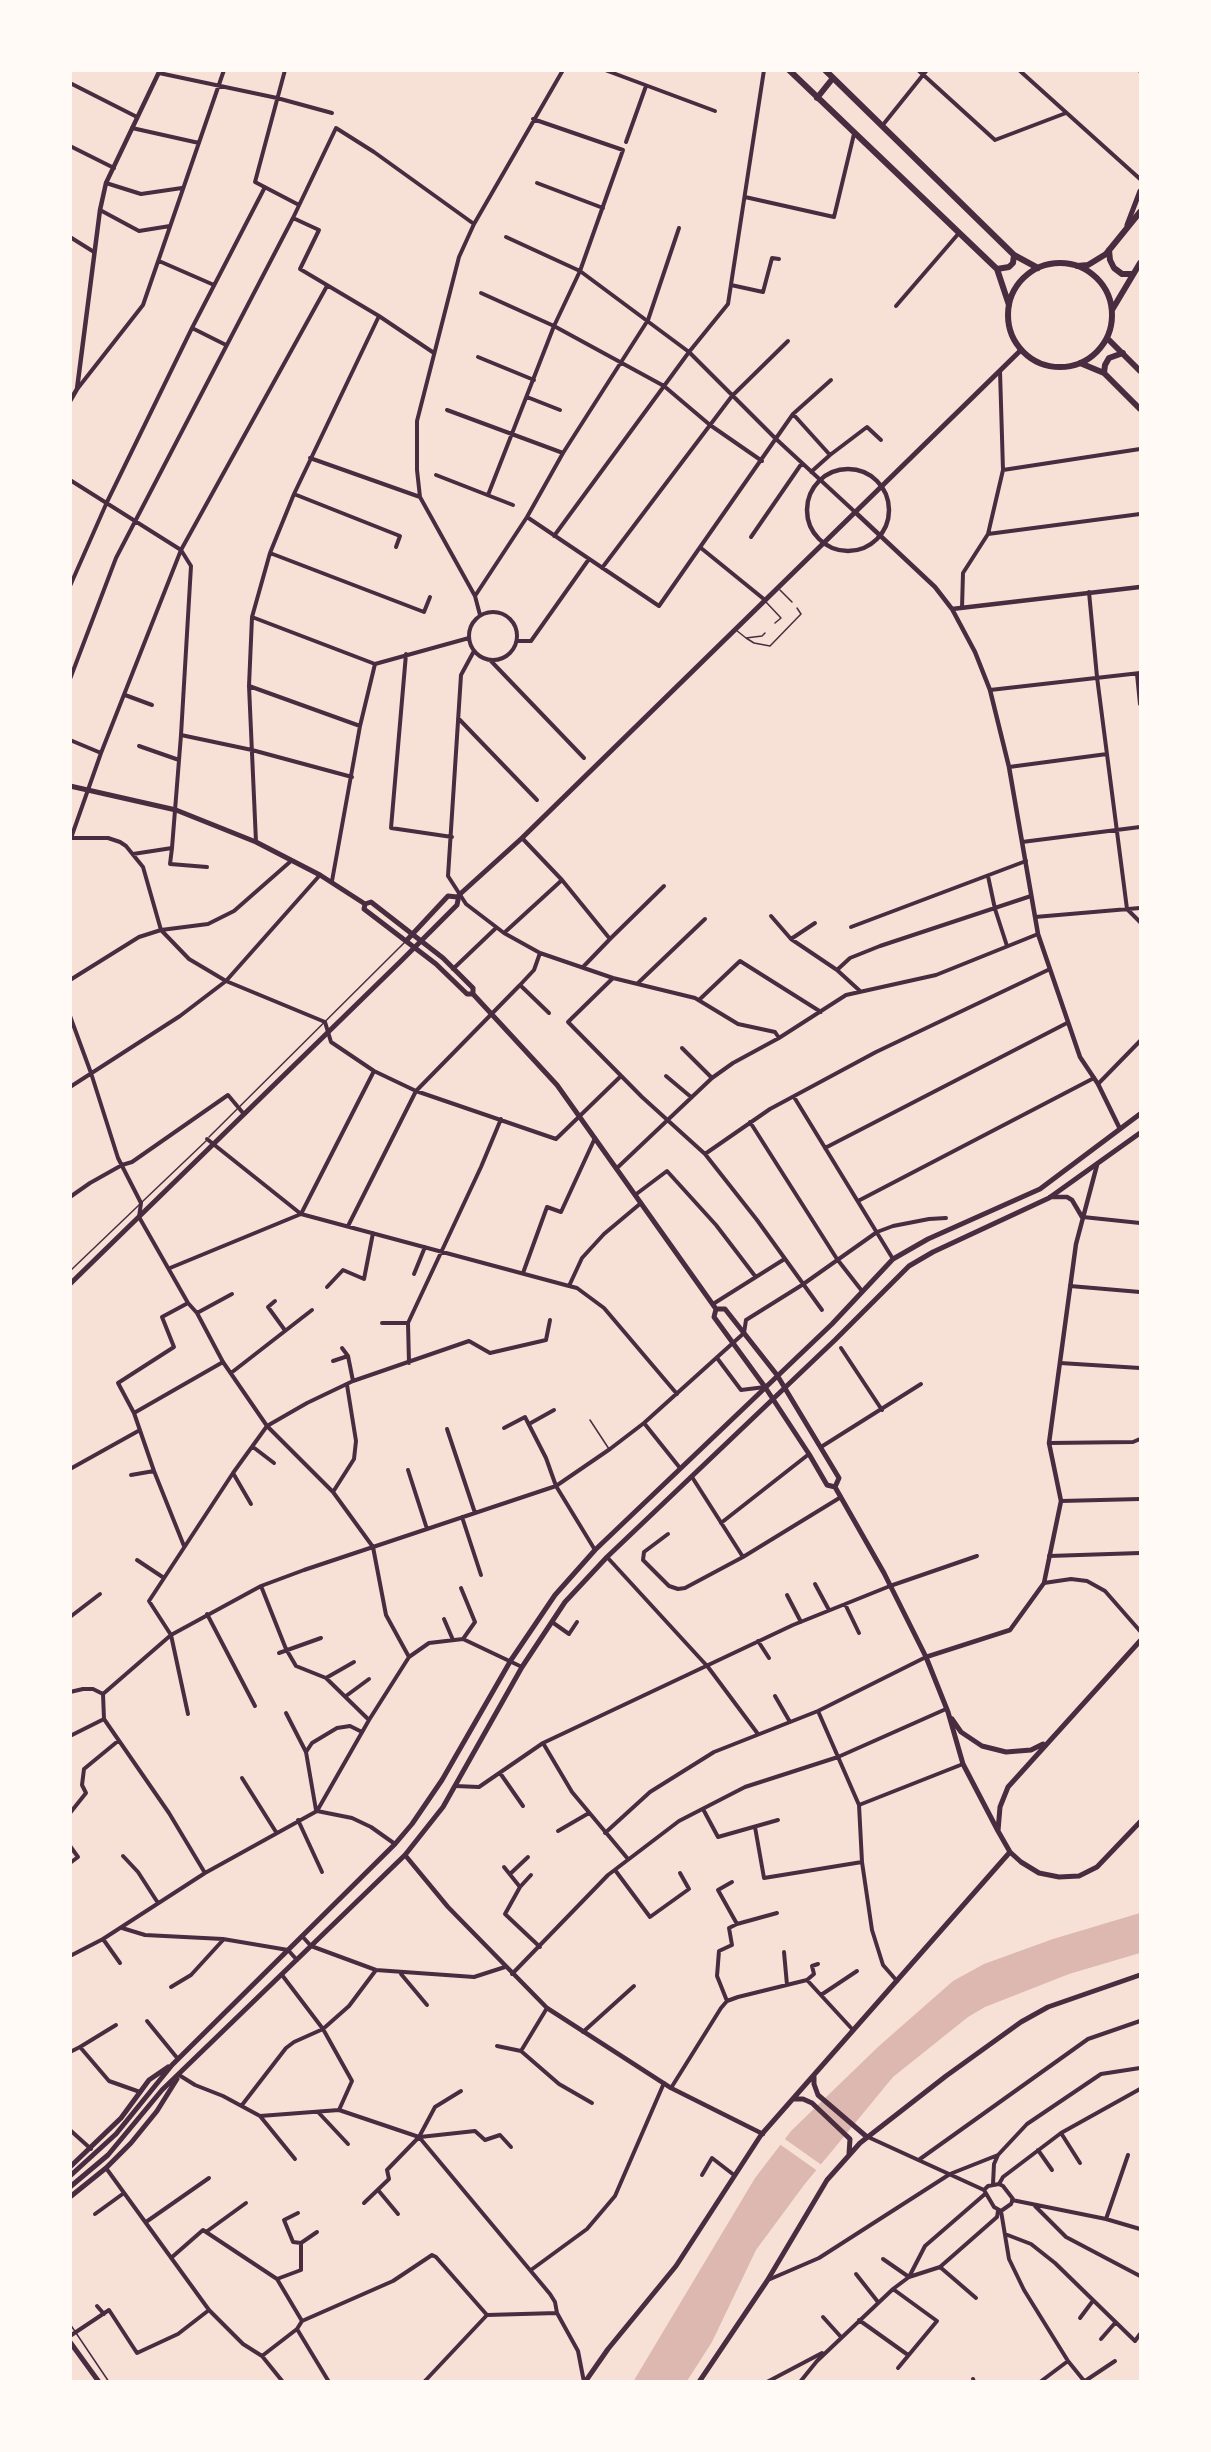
<!DOCTYPE html>
<html>
<head>
<meta charset="utf-8">
<style>
  body { margin:0 }
  #map { position:relative; width:1211px; height:2452px; overflow:hidden; background:#f7e1d7; font-family:Arial,sans-serif }
  canvas { display:block }
  .frame { position:absolute; inset:0; border:72px solid #fffaf5; pointer-events:none }
</style>
</head>
<body>
<div id="map">
<canvas width="1211" height="2452"></canvas>
<div class="frame"></div>
</div>
<script>
const g = document.querySelector('canvas').getContext('2d');
g.lineJoin = 'round';
function fill(path, color) { g.fillStyle = color; g.fill(path, 'evenodd'); }
const poly = rows => new Path2D(rows.map(r => 'M' + r).join(''));
function trace(path, color, width, dash) { g.strokeStyle = color; g.lineWidth = width; g.lineCap = dash ? 'butt' : 'round'; g.setLineDash(dash || []); g.stroke(path); }
fill(poly([
  [1140,1913,1140,1953,1069,1974,985,2007,968,2017,893,2077,804,2185,756,2250,712,2342,687,2381,633,2382,755,2178,791,2131,879,2046,953,1981,984,1964,1053,1939]
]), '#dcb8b0');
fill(poly([
  [782,2137,823,2166,819,2172,778,2143]
]), '#f7e1d7');
trace(poly([
  [780,590,792,602],
  [766,602,781,618,775,623],
  [736,630,746,638,762,636,765,633],
  [746,638,754,643,770,646,801,614,797,608],
  [209,1137,405,942],
  [142,1202,206,1141],
  [70,1271,139,1205],
  [590,1420,609,1449],
  [70,2324,109,2382]
]), '#4a2c40', 1.5);
trace(poly([
  [285,70,255,182,299,205],
  [605,70,715,111],
  [918,70,995,140,1066,113],
  [1019,70,1140,179],
  [1139,70,1140,71],
  [159,73,277,98,332,113],
  [70,83,137,117],
  [882,126,927,70],
  [132,128,199,143],
  [626,142,646,86],
  [70,146,114,168],
  [106,183,141,194,182,188],
  [537,183,603,208],
  [745,197,834,217,854,134],
  [100,210,139,231,170,226],
  [293,218,319,230,300,269,379,316,434,353],
  [70,237,94,252],
  [506,237,580,271,689,352,775,438,855,512],
  [159,261,214,285],
  [731,285,763,292,772,258,779,259],
  [481,293,554,326,664,386,710,425,762,461],
  [896,306,959,233],
  [192,328,226,345],
  [478,357,534,380],
  [78,388,143,305,224,70],
  [527,397,560,410],
  [447,410,563,453],
  [793,414,830,455],
  [310,458,420,497],
  [1003,470,1140,449],
  [811,472,830,455,867,427,881,440],
  [436,475,513,505],
  [70,480,181,550,191,566,181,735,172,848,133,854],
  [294,494,400,536,396,547],
  [488,495,554,326,580,271,623,150,533,119],
  [527,517,659,606,793,414,831,380],
  [988,534,1140,514],
  [554,536,689,352,728,304,764,70],
  [751,537,802,463],
  [701,548,765,600],
  [270,553,424,612,430,597],
  [602,568,732,396,788,341],
  [70,586,107,502,192,328,265,187],
  [1089,592,1097,677,1127,909],
  [475,596,527,517,563,453,648,320,679,228],
  [962,608,963,573,988,534,1003,470,1000,371],
  '469 636a24 24 0 1 1 48 0a24 24 0 1 1-48 0Z',
  [480,615,475,596,420,497,417,470,417,421,459,257,474,224,563,70],
  [252,617,375,664],
  [517,641,531,641,589,559],
  [474,651,461,675,448,876,466,904,504,933,540,953,613,978,695,998,738,1024,775,1032,779,1038],
  [406,654,391,828,452,837],
  [490,660,584,758],
  [375,664,469,638],
  [1137,674,1140,704],
  [70,679,116,558,293,218,336,128,374,152,474,224],
  [249,686,360,726],
  [990,690,1140,673],
  [125,695,152,705],
  [458,718,537,800],
  [181,735,252,750,352,777],
  [70,740,101,753],
  [139,746,179,760],
  [1009,767,1107,754],
  [70,838,108,838,120,842,126,846,143,867,161,930,189,959,226,981,325,1022,331,1042,374,1071,416,1091,556,1139,621,1076],
  [71,838,101,753,181,550,327,286],
  [522,838,562,880,610,939,664,886],
  [256,842,249,686,252,617,270,553,294,494,379,316],
  [1022,842,1140,827],
  [172,848,170,864,207,867],
  [988,876,995,909,1007,946],
  [332,881,360,726,375,664],
  [1128,910,1140,922],
  [771,916,791,939,837,970,860,991],
  [1035,917,1140,908],
  [851,927,1026,861],
  [504,933,562,880],
  [791,939,815,923],
  [583,967,610,939],
  [453,969,496,928],
  [837,970,850,958,880,946,1031,896],
  [613,978,568,1022,642,1097,705,1154,757,1220,822,1310],
  [70,980,139,937,161,930,208,924,234,911,291,861],
  [638,983,705,919],
  [520,985,549,1013],
  [699,1000,740,961,821,1012],
  [70,1016,91,1073,118,1158,141,1203,139,1217,188,1303,197,1313,223,1362,267,1426,333,1492,373,1547,386,1615,409,1657],
  [682,1048,712,1078],
  [666,1076,691,1097],
  [1098,1084,1140,1041],
  [70,1087,180,1016,226,981,320,875],
  [794,1097,893,1259],
  [750,1122,837,1259,862,1291],
  [207,1139,301,1214,569,1286],
  [825,1148,1067,1023],
  [705,1154,770,1109,876,1052,1050,969],
  [617,1168,712,1078,733,1063,779,1038,846,995,936,975,1038,934],
  [635,1195,667,1171,716,1225,755,1276],
  [70,1197,90,1183,122,1165,132,1162,228,1095,243,1113],
  [858,1201,1094,1078],
  [641,1203,604,1234,582,1258,569,1286,577,1288,604,1308,677,1394],
  [1083,1217,1140,1223],
  [348,1226,416,1091,520,985,534,970,540,953],
  [170,1268,301,1214,374,1071],
  [523,1273,547,1207,561,1212,595,1138],
  [414,1274,425,1247],
  [1070,1286,1140,1292],
  [327,1287,343,1270,364,1279,373,1233],
  [275,1301,268,1307,284,1329],
  [713,1304,783,1260],
  [197,1313,232,1294],
  [382,1323,408,1323],
  [342,1348,348,1356,353,1381],
  [841,1348,882,1410],
  [717,1358,741,1390,765,1387],
  [333,1361,348,1356],
  [409,1363,408,1323,481,1167,501,1119],
  [1060,1363,1140,1368],
  [231,1373,312,1310],
  [134,1413,223,1362],
  [644,1423,680,1468],
  [529,1424,554,1410],
  [504,1428,525,1417,546,1458,556,1486,595,1550],
  [447,1429,475,1513],
  [1049,1443,1133,1442,1140,1439],
  [253,1447,274,1463],
  [821,1447,921,1384],
  [70,1469,140,1430],
  [408,1470,427,1529],
  [233,1473,251,1504],
  [131,1475,154,1471],
  [692,1477,743,1557],
  [333,1492,354,1459,356,1441,347,1385],
  [1061,1501,1140,1499],
  [462,1517,481,1575],
  [721,1523,809,1454],
  [668,1534,644,1552,643,1560,669,1586,678,1589,685,1588,743,1557,841,1497],
  [184,1546,154,1471,134,1413,118,1383,174,1347,162,1317,188,1303],
  [1049,1556,1140,1553],
  [607,1557,708,1667,758,1734],
  [137,1560,164,1578],
  [1044,1583,1071,1579,1087,1581,1105,1591,1140,1631],
  [815,1584,829,1610],
  [261,1586,286,1649,296,1666,326,1678,369,1720],
  [461,1588,475,1622,463,1639],
  [787,1595,801,1622],
  [845,1604,859,1633],
  [207,1614,255,1706],
  [70,1617,100,1594],
  [444,1619,453,1640],
  [552,1622,569,1634,577,1622],
  [758,1641,769,1658],
  [279,1653,321,1638],
  [326,1678,354,1662],
  [70,1692,83,1689,93,1689,103,1694],
  [103,1694,171,1635,261,1586,304,1570,556,1486,610,1449,644,1423,744,1333,746,1320,802,1285,877,1232,893,1226,929,1219,946,1218],
  [103,1694,104,1719,169,1813,205,1873],
  [346,1696,369,1679],
  [775,1696,790,1722],
  [818,1711,926,1657],
  [286,1713,306,1752],
  [188,1714,171,1635,149,1601,233,1473,267,1426,307,1403,353,1381,469,1341,490,1353,546,1340,550,1320],
  [70,1736,104,1719],
  [543,1743,572,1792,628,1859],
  [500,1773,523,1806],
  [242,1778,276,1832],
  [455,1786,479,1787,543,1743,793,1625,890,1586,977,1556],
  [859,1805,963,1764],
  [703,1809,718,1837,778,1820],
  [316,1810,306,1752,312,1743,337,1728,350,1726,362,1732],
  [317,1811,369,1720,409,1657,429,1643,463,1639,522,1667],
  [70,1813,86,1793,82,1785,84,1769,118,1741],
  [298,1820,322,1872],
  [755,1827,764,1878,862,1862],
  [558,1831,589,1813],
  [605,1833,650,1792,714,1752,818,1711,859,1805,862,1862,872,1930,883,1965,897,1981],
  [70,1846,78,1857,70,1863],
  [123,1856,138,1872,158,1903],
  [504,1867,520,1887],
  [615,1870,650,1917,689,1889,680,1873],
  [510,1874,528,1857],
  [531,1875,520,1887,505,1914,540,1947],
  [737,1924,777,1913],
  [122,1928,145,1935,223,1939,288,1950,297,1960],
  [302,1936,311,1946,376,1970,474,1977,505,1967],
  [103,1939,120,1963],
  [784,1952,787,1985],
  [70,1956,103,1939,205,1873,317,1811,352,1818,371,1827,395,1844],
  [401,1974,427,2005],
  [512,1974,608,1875,679,1821,745,1787,838,1757,946,1709],
  [282,1975,323,2029,352,2081,339,2110],
  [807,1980,814,1974,812,1966,818,1964],
  [171,1987,191,1975,223,1940],
  [821,1995,857,1971],
  [727,2001,717,1976,719,1951,732,1945,729,1928,737,1924,718,1890,732,1882],
  [147,2021,178,2059],
  [583,2032,634,1986],
  [497,2046,521,2051,559,2084,592,2103],
  [80,2047,116,2025],
  [521,2051,547,2008],
  [70,2052,80,2047,109,2081,140,2092],
  [179,2075,195,2085,223,2096,260,2116,339,2110,419,2137,550,2294,555,2302,557,2313,578,2351,584,2382],
  [671,2088,721,2008,727,2001,738,1997,807,1980,853,2030],
  [242,2105,286,2048,294,2042,323,2029,349,2006,376,1970],
  [318,2112,348,2144],
  [260,2116,295,2159],
  [70,2130,91,2149],
  [1061,2133,1080,2163],
  [420,2137,475,2131,485,2140,500,2135,511,2147],
  [868,2137,984,2190],
  [1038,2150,1052,2170],
  [920,2159,1088,2039,1140,2021],
  [106,2168,209,2310,243,2344,262,2356,283,2382],
  [702,2175,712,2158,734,2175],
  [993,2184,994,2164,998,2155,1027,2124,1101,2074,1140,2068],
  [999,2184,1003,2177,1061,2133,1140,2089],
  [999,2184,1003,2186,1013,2199,1011,2204,1001,2211,994,2207,984,2190,988,2186,999,2184],
  [378,2190,398,2214],
  [1012,2200,1106,2219,1140,2229],
  [364,2203,389,2179,387,2170,419,2137,435,2107,461,2091],
  [1035,2206,1066,2237,1140,2276],
  [1001,2211,1009,2259,1024,2290,1068,2361,1085,2382],
  [298,2213,284,2220,293,2242,301,2243],
  [95,2214,124,2193],
  [1106,2219,1128,2155],
  [146,2222,209,2178],
  [206,2232,246,2203],
  [1005,2234,1031,2244,1055,2263,1135,2341,1140,2334],
  [171,2258,203,2230,277,2279,302,2321,297,2329,329,2382],
  [883,2259,909,2277,925,2246,985,2194],
  [940,2267,976,2298],
  [531,2270,587,2229,615,2196,664,2083],
  [856,2274,878,2302],
  [277,2279,301,2270,301,2243,317,2232],
  [768,2280,819,2258,950,2174,998,2155],
  [893,2289,937,2321,898,2368],
  [97,2306,104,2314],
  [823,2317,841,2337],
  [1080,2318,1092,2302],
  [859,2320,908,2355],
  [302,2321,393,2281,432,2255,436,2257,487,2315],
  [70,2336,109,2310,137,2353,178,2334,209,2310],
  [1101,2339,1115,2323],
  [262,2356,297,2329],
  [973,2379,974,2382],
  [1085,2381,1115,2361],
  [424,2382,487,2315,557,2313],
  [767,2382,822,2353],
  [800,2382,817,2361,893,2289,909,2277,940,2267,997,2217,998,2211],
  [1040,2382,1068,2361]
]), '#4a2c40', 4);
trace(poly([
  [70,401,77,389,100,210,106,183,160,70],
  '807 510a41 41 0 1 1 82 0a41 41 0 1 1-82 0Z',
  [855,512,935,587,952,609,975,652,990,690,1009,767,1038,934,1080,1057,1098,1084,1120,1129],
  [952,609,1140,587],
  [1050,1197,1067,1197,1072,1200,1082,1217],
  [926,1657,1010,1630,1044,1583,1061,1501,1049,1443,1076,1244,1097,1165],
  [405,1855,448,1907,547,2008,671,2088,763,2134]
]), '#4a2c40', 4.5);
trace(poly([
  [1127,225,1140,191],
  [70,786,176,810,256,842,320,875,365,904,371,902,443,958,473,988,473,994],
  [365,904,364,909,436,964,467,994,473,994,557,1085,716,1309,714,1317,765,1387,809,1454,827,1485,835,1487,884,1573,926,1657,948,1712,963,1764,998,1831],
  [406,941,448,896,457,897],
  [70,1284,401,961,457,905,459,895,522,838,1021,350],
  [716,1309,725,1309,777,1375,839,1478,835,1487],
  [1140,1641,1008,1787,1000,1807,998,1831,1010,1852,1021,1862,1039,1873,1059,1877,1079,1876,1097,1867,1140,1822],
  [952,1719,961,1732,982,1746,1006,1752,1031,1750,1043,1744],
  [814,2077,814,2084,818,2095,867,2137],
  [794,2099,803,2099,812,2103,850,2139,849,2154],
  [70,2167,121,2118,149,2080,168,2067],
  [70,2176,116,2134,172,2065,395,1844,412,1824,442,1780,511,1660,555,1595,595,1550,832,1324,893,1259,928,1239,1040,1189,1140,1114],
  [70,2187,108,2155,162,2090,405,1855,443,1807,522,1667,565,1602,607,1557,835,1340,909,1266,933,1252,1049,1198,1140,1133],
  [70,2197,106,2168,131,2143,157,2111,177,2079],
  [70,2342,99,2382],
  [585,2382,608,2349,676,2266,761,2135,1010,1852],
  [699,2382,767,2281,827,2180,860,2143,946,2076,1021,2022,1048,2007,1140,1975]
]), '#4a2c40', 5);
trace(poly([
  [789,70,997,269,1009,305],
  [825,70,1014,255,1038,268],
  [817,98,833,78],
  [1109,250,1110,260,1114,268,1122,274,1133,274],
  '1008 315a52 52 0 1 1 104 0a52 52 0 1 1-104 0Z',
  [1077,266,1088,265,1106,254,1140,212],
  [997,269,1009,267,1013,263,1014,255],
  [1112,310,1140,263],
  [1107,338,1140,371],
  [1080,363,1104,373,1140,409],
  [1104,373,1105,365,1109,358,1123,353]
]), '#4a2c40', 6);
</script>
</body>
</html>
